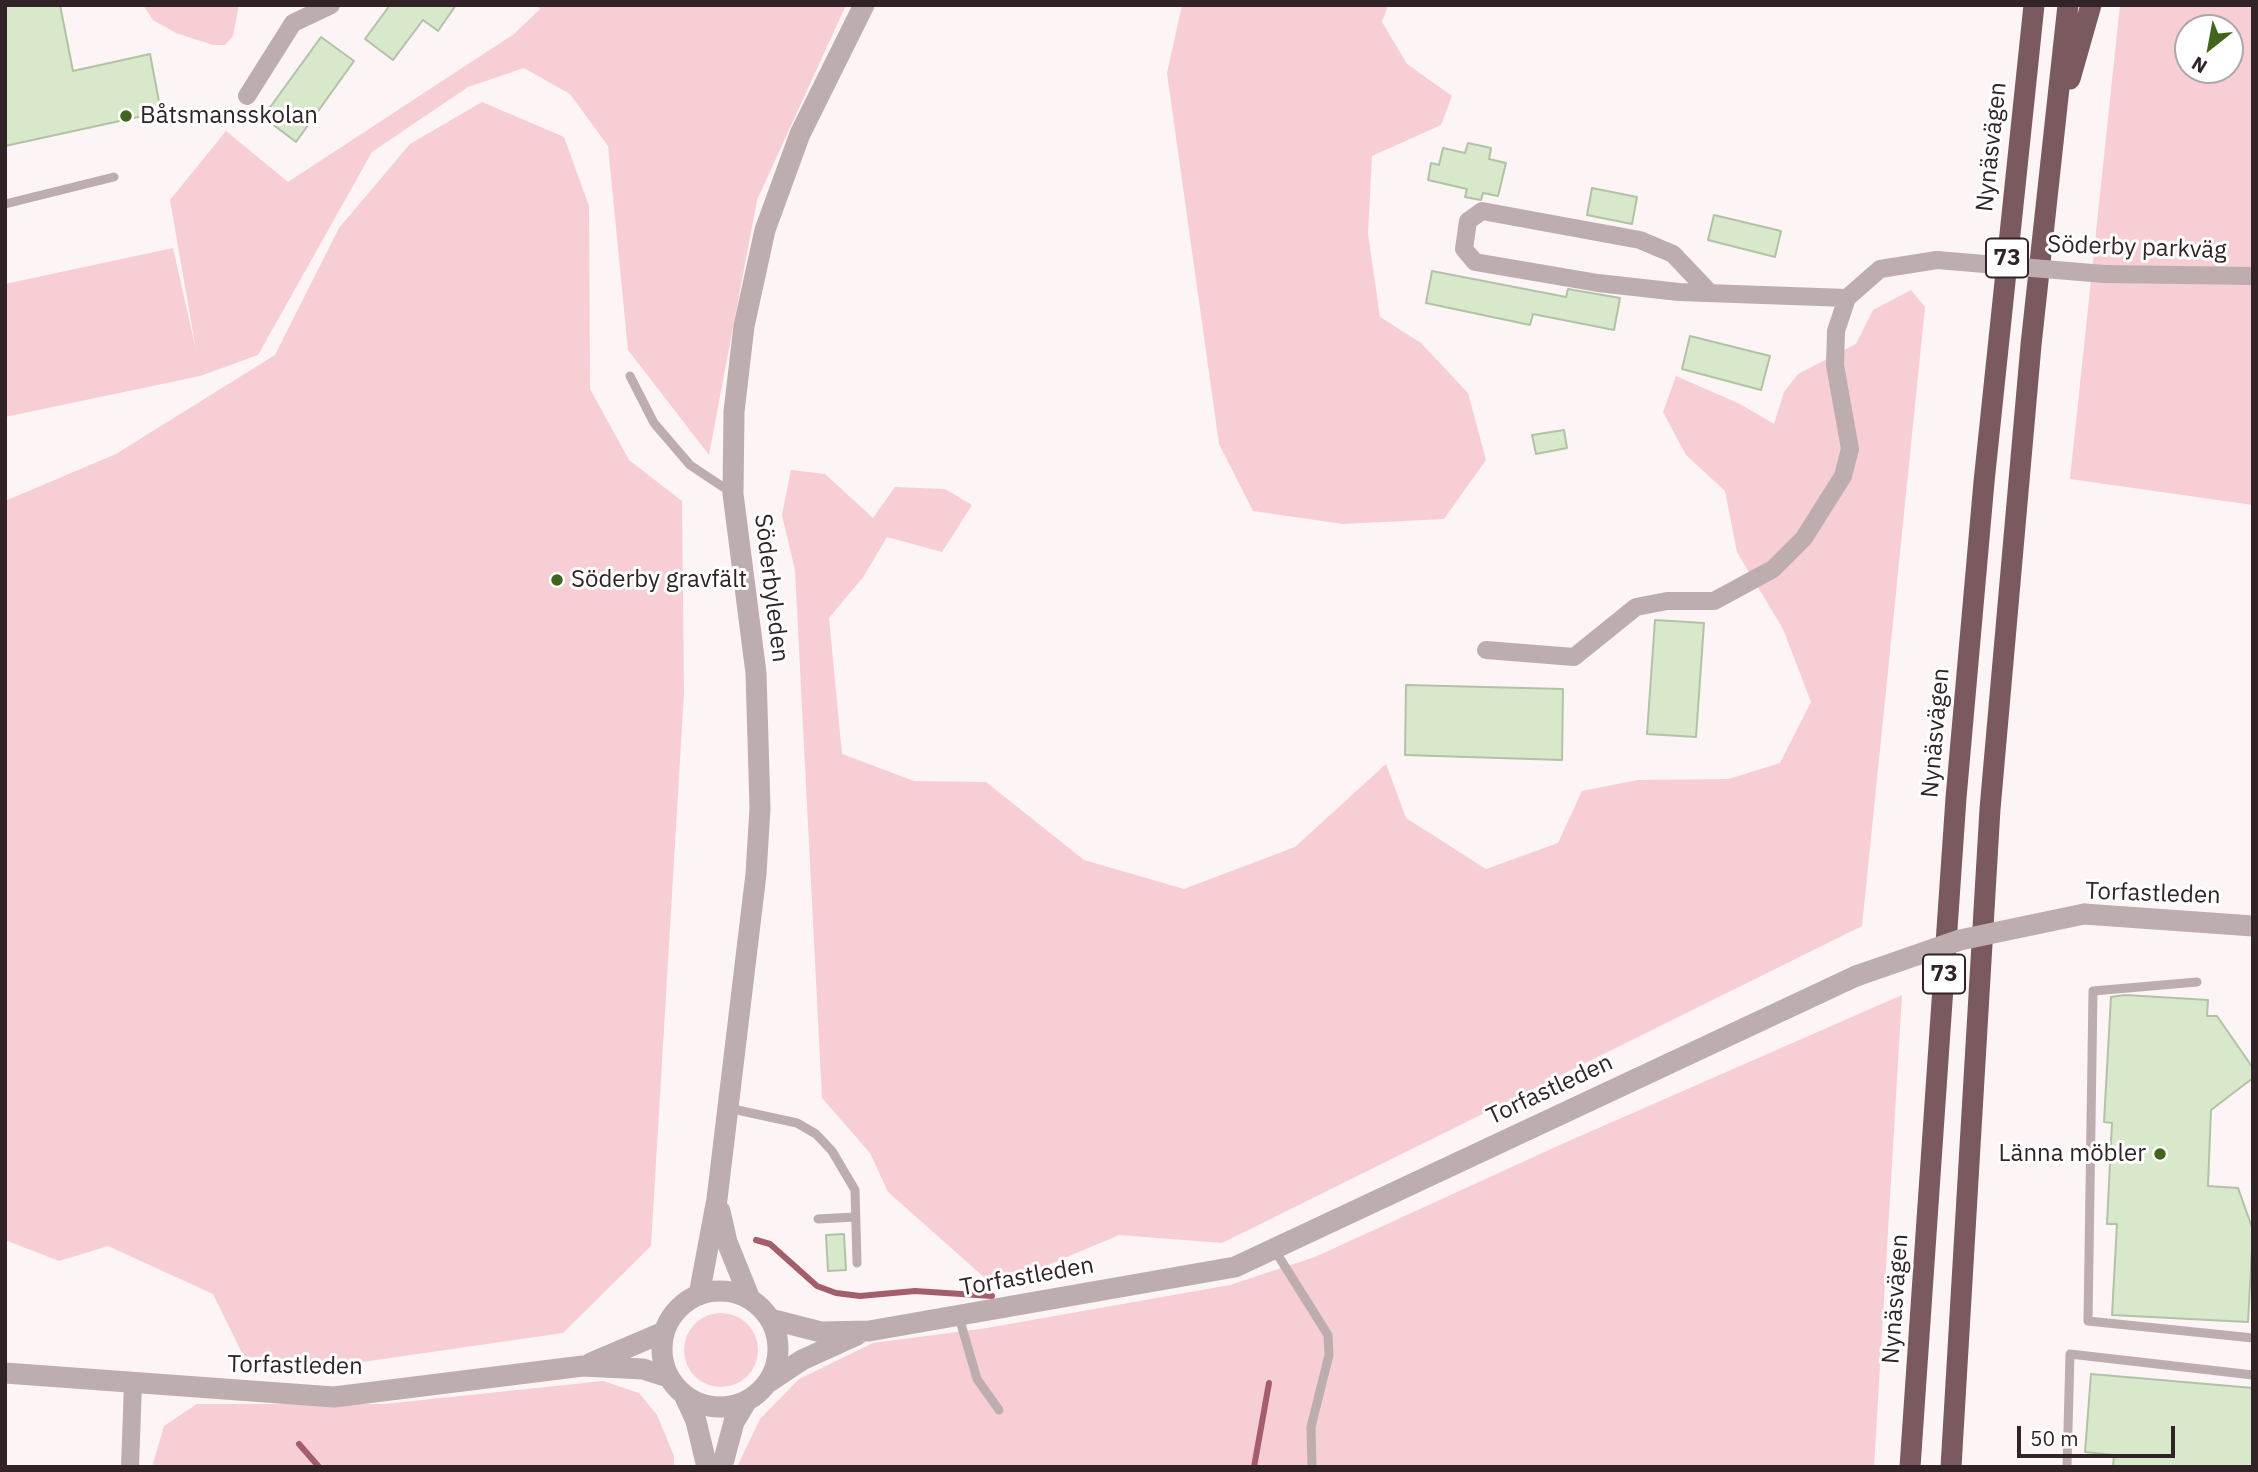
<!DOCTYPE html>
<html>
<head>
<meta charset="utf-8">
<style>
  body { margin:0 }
  #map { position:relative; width:2258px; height:1472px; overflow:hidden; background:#fcf4f5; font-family:"IBM Plex Sans",sans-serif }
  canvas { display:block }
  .frame { position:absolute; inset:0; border:7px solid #322426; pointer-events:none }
  .north { position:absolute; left:2174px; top:14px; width:70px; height:70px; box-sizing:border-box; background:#fff; border:2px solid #ada7a8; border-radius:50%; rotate:211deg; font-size:19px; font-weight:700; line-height:28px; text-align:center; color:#322426 }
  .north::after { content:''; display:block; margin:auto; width:24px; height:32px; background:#42651d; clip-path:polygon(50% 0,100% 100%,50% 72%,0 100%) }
  .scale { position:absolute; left:2017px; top:1426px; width:158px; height:32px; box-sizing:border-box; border:4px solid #322426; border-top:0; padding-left:9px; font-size:21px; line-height:24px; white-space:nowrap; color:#322426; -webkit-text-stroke:5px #fff; paint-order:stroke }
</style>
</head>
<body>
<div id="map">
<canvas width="2258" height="1472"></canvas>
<div class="frame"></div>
<div class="north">N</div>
<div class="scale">50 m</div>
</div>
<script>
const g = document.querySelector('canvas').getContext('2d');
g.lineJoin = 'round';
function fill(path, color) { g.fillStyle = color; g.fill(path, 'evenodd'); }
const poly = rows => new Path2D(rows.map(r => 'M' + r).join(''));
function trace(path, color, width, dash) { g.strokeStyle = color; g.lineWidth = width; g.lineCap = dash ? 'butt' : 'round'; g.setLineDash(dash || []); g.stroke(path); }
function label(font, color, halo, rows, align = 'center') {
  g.font = font + ' "IBM Plex Sans",sans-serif'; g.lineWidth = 6; g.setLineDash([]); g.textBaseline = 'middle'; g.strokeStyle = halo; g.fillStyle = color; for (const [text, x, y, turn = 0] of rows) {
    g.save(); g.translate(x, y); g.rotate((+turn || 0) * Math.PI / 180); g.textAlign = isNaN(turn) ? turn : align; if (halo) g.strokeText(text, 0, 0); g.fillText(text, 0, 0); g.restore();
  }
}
fill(poly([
  [143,5,239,5,233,36,225,45,213,45,176,33,153,20],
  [537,5,846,5,757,200,709,455,628,350,608,146,570,94,524,68,468,87,372,152,258,355,200,376,5,417,5,284,173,248,196,350,170,200,226,131,288,182,514,34,540,9],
  [1182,5,1388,5,1382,22,1407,64,1452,96,1441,125,1372,156,1368,234,1380,317,1421,343,1468,393,1486,460,1444,519,1343,524,1253,511,1219,444,1167,73],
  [2120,5,2253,5,2253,505,2070,479],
  [2188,28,2230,28,2230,70,2188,70],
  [482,102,564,137,589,206,590,389,629,460,682,501,684,693,651,1246,563,1333,355,1363,244,1357,213,1294,108,1246,59,1261,5,1240,5,501,116,454,275,355,339,228,410,144],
  [1911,290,1925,307,1862,926,1222,1243,1119,1235,1048,1265,985,1278,888,1192,870,1153,822,1098,795,570,782,515,791,470,825,474,873,518,895,487,945,489,972,505,942,552,887,537,864,576,829,618,842,754,914,781,986,782,1084,860,1184,889,1295,847,1386,764,1406,818,1486,869,1558,843,1582,791,1638,780,1729,779,1780,763,1811,702,1783,629,1737,552,1725,491,1686,455,1663,412,1676,376,1740,404,1774,424,1784,392,1798,374,1856,344,1873,310],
  [1902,995,1874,1467,737,1467,760,1419,799,1379,873,1343,987,1328,1230,1285,1315,1257,1562,1144],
  '684 1350a37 37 0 1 1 74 0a37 37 0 1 1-74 0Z',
  [603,1381,639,1393,657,1415,674,1456,674,1467,152,1467,164,1426,197,1404,384,1404]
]), '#f7ced4');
trace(poly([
  [756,1240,770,1244,817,1286,836,1293,860,1296,915,1291,992,1296],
  [299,1444,319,1467],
  [1254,1467,1269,1383]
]), '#a45e6b', 6);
const building = poly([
  [5,5,60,5,73,71,150,54,161,112,5,146,5,5],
  [390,5,456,5,438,31,423,20,393,60,365,39,390,5],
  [321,37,354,61,296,142,263,117,321,37],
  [1468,143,1491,148,1489,159,1506,163,1498,196,1483,193,1481,200,1465,197,1467,189,1428,180,1431,163,1439,165,1443,148,1465,153,1468,143],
  [1592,188,1637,197,1632,224,1587,215,1592,188],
  [1714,215,1781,231,1775,257,1708,240,1714,215],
  [1432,271,1566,297,1568,289,1620,298,1614,330,1533,314,1530,325,1426,303,1432,271],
  [1690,336,1770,356,1761,390,1682,369,1690,336],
  [1564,430,1567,448,1536,454,1532,435,1564,430],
  [1655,620,1704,623,1696,737,1647,734,1655,620],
  [1406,685,1563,689,1562,760,1405,755,1406,685],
  [2125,995,2208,1000,2207,1016,2217,1016,2253,1068,2253,1078,2211,1110,2208,1186,2238,1188,2253,1230,2248,1322,2112,1315,2117,1224,2107,1224,2112,1123,2104,1122,2111,997,2125,995],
  [844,1234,846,1270,828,1271,826,1235,844,1234],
  [2091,1374,2253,1388,2253,1467,2113,1467,2114,1455,2085,1452,2091,1374]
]);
fill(building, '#d8e9cb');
trace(building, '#b1c2a5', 2);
trace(poly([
  [5,204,114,177],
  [630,376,654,423,690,465,732,493],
  [2197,982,2093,991,2088,1321,2253,1338],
  [728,1108,797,1123,816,1134,832,1151,855,1190,857,1263],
  [818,1219,855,1217],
  [1274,1249,1328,1335,1329,1355,1311,1427,1312,1467],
  [959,1317,977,1379,999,1410],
  [2067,1467,2070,1354,2253,1375]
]), '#beadaf', 9);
trace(poly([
  [247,96,293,23,331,5],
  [2104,274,2253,276],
  [1710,293,1673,254,1640,240,1482,211,1468,221,1464,249,1475,262,1598,283,1679,292,1847,298],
  [1486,650,1574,657,1636,607,1667,601,1714,601,1773,569,1804,538,1843,476,1850,449,1835,365,1836,331,1847,298,1880,269,1937,260],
  [130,1467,133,1384]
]), '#beadaf', 18);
trace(poly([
  [2084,914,2253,926],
  [720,1211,727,1242,750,1299],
  '662 1349a58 58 0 1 1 116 0a58 58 0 1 1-116 0Z',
  [699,1295,717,1199,756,874,760,808,756,673,733,494,734,412,744,326,765,230,800,134,864,5],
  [770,1319,821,1332,869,1331,1235,1267,1856,976],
  [591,1363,664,1332],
  [5,1373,334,1397,583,1366,643,1369,668,1377],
  [769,1382,802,1360,857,1335],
  [685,1397,696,1421,707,1467],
  [722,1467,734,1422,746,1402]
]), '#beadaf', 21);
trace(poly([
  [2070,79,2091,5],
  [1910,1467,1956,798,1984,482,2034,5],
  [1951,1467,1990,809,2031,345,2068,5]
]), '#7b5a5f', 21);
trace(poly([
  [1937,260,2104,274]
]), '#beadaf', 18);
trace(poly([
  [1856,976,1960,940,2084,914]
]), '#beadaf', 21);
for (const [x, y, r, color] of [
  [126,116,7,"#42651d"],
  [557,580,7,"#42651d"],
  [2160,1154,7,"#42651d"]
]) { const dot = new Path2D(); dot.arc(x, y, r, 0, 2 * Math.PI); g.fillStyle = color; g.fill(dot); trace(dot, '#fff', 2.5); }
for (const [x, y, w] of [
  [2007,258,42],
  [1944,974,42]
]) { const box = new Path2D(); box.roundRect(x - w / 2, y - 19.5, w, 39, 5); g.fillStyle = '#fff'; g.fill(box); trace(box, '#322426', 2); }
label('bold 23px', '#322426', null, [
  ["73",2007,258],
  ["73",1944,974]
]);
label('24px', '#322426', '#fff', [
  ["Båtsmansskolan",140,116],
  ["Söderby gravfält",571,580],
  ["Länna möbler",2146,1154,"right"]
], 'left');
label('24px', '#322426', '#fff', [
  ["Nynäsvägen",1992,147,-84],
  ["Söderby parkväg",2137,248,2],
  ["Söderbyleden",771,588,83],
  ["Nynäsvägen",1936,733,-85],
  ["Torfastleden",2153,894,2],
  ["Torfastleden",1550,1090,-25],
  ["Torfastleden",1027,1277,-10],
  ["Nynäsvägen",1896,1299,-86],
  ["Torfastleden",295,1366,1]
]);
</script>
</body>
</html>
